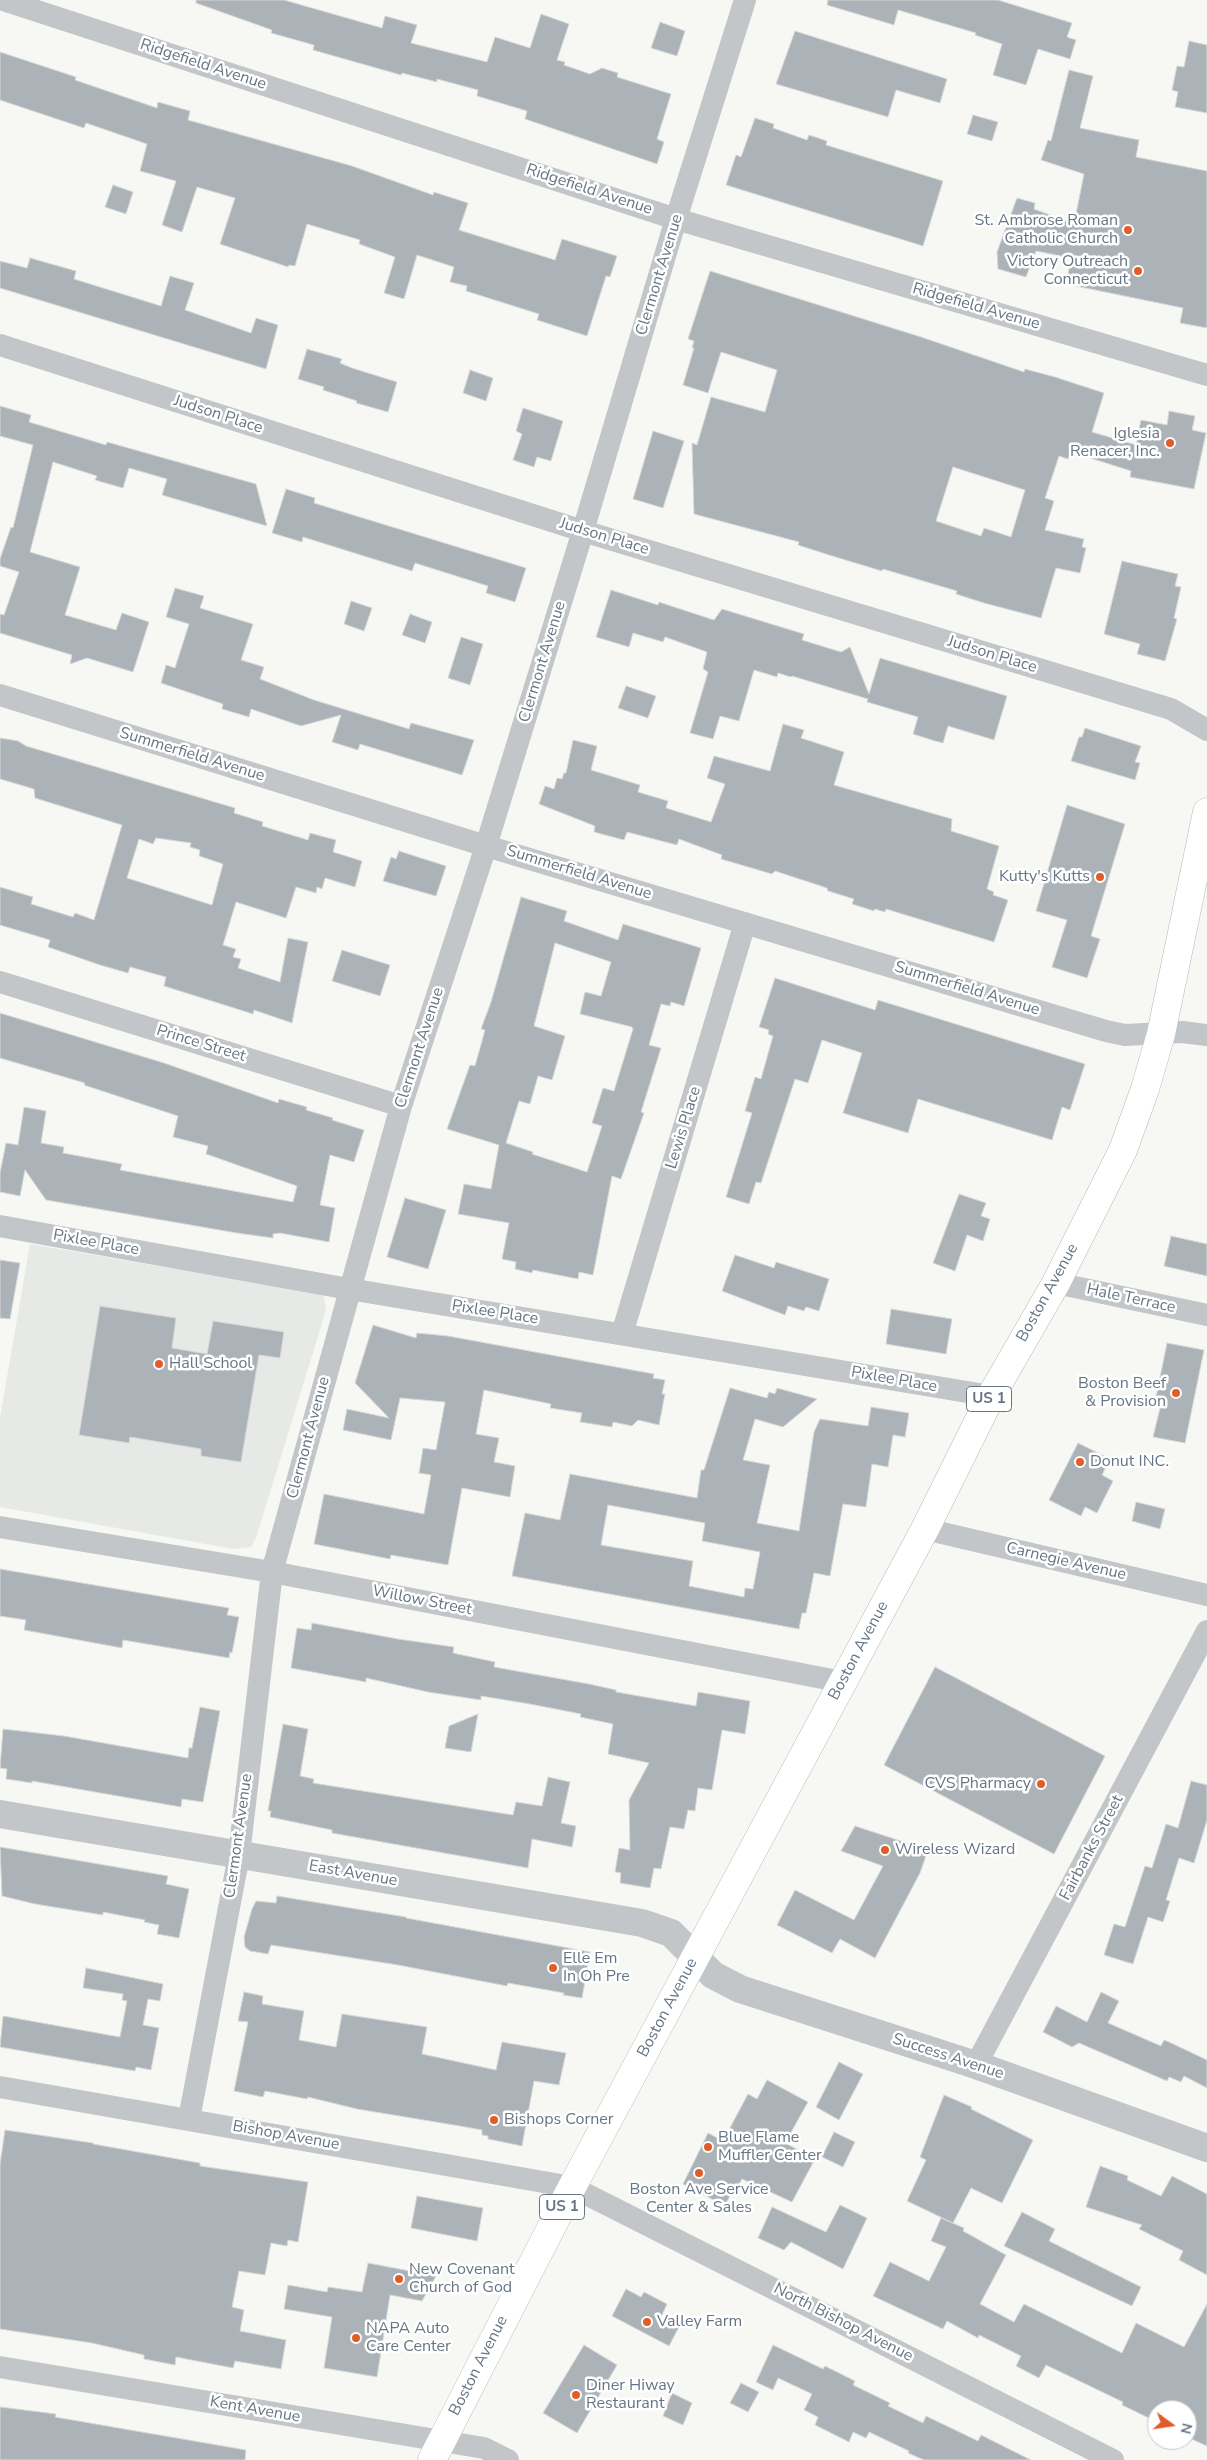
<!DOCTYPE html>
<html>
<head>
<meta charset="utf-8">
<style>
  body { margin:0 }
  #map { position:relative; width:1207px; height:2460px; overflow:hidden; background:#f7f7f4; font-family:"Nunito Sans",sans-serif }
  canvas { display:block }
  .north { position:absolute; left:1147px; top:2400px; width:50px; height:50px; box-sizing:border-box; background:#fff; border:1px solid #c2c8ce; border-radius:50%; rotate:104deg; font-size:14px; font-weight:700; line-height:20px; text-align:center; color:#667684 }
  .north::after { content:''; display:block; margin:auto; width:18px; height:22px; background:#e05d2b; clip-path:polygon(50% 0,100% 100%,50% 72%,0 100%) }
</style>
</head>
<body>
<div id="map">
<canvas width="1207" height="2460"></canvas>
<div class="north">N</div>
</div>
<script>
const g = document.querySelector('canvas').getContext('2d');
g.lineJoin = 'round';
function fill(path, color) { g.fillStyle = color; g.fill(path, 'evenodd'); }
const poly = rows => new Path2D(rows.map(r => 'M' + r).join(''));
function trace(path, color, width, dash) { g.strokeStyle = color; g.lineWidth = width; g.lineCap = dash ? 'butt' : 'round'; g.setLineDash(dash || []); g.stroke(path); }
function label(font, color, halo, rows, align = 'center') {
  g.font = font + ' "Nunito Sans",sans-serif'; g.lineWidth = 5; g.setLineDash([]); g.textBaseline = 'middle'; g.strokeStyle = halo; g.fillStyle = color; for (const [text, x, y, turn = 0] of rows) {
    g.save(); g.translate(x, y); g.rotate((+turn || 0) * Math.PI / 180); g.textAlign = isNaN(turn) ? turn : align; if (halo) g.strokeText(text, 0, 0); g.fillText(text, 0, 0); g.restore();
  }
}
fill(poly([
  [30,1244,320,1294,324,1297,326,1310,256,1538,251,1547,233,1549,0,1507,0,1418]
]), '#e7e9e7');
const building = poly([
  [196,0,284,0,382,28,385,16,417,25,411,43,487,62,495,37,530,48,541,14,569,24,557,60,565,62,564,65,590,74,602,68,618,73,617,77,671,94,657,139,664,142,657,164,525,119,527,111,477,96,478,90,437,79,437,82,402,73,401,75,313,50,314,45,271,33,272,30,196,3,196,0],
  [828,0,998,0,1072,23,1067,37,1076,40,1070,59,1038,49,1026,85,993,75,1002,44,975,35,976,33,898,10,894,25,827,5,828,0],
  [660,22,685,31,677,56,651,48,660,22],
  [795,31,947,79,940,103,896,90,888,117,776,84,795,31],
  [1189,41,1207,45,1207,113,1175,107,1178,92,1172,90,1177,66,1184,67,1189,41],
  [0,52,76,77,75,80,157,108,158,102,190,111,188,120,352,166,433,195,434,192,468,203,459,230,555,260,562,239,617,256,610,277,606,276,587,336,537,320,539,314,466,291,467,286,450,282,454,267,417,255,404,299,384,293,395,257,359,244,360,240,307,224,295,266,289,265,288,267,220,244,235,198,197,187,182,232,162,225,176,181,140,171,147,144,86,123,84,128,0,100,0,52],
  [1069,70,1093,76,1080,128,1139,140,1136,157,1207,171,1207,328,1180,323,1183,308,1066,284,1071,258,1036,251,1026,277,998,269,997,252,1017,198,1035,203,1034,209,1074,224,1084,174,1041,160,1048,140,1051,141,1069,70],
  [973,115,998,122,992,141,967,134,973,115],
  [755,118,774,124,773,128,807,140,809,135,827,141,826,145,943,181,923,246,726,185,736,155,741,157,755,118],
  [113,185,133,192,126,214,105,207,113,185],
  [30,258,76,271,74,279,161,306,170,276,194,283,185,310,251,333,256,318,278,325,266,369,0,288,0,261,27,268,30,258],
  [710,271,921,337,1024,372,1025,369,1055,377,1104,393,1092,432,1136,445,1141,420,1167,425,1169,411,1195,416,1192,430,1206,433,1194,489,1130,477,1131,471,1084,456,1083,458,1070,454,1068,459,1059,456,1045,498,1054,501,1045,530,1084,539,1082,547,1086,548,1080,573,1056,568,1041,618,984,603,956,594,957,591,883,569,882,571,829,555,798,545,799,542,694,514,692,443,697,445,711,397,765,412,777,370,721,352,708,393,683,385,694,348,692,348,694,341,688,339,710,271],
  [953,467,1025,490,1011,537,984,528,981,536,936,521,953,467],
  [307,349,342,359,340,363,352,368,397,382,388,412,356,403,357,401,323,390,324,387,298,379,307,349],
  [470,370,493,378,486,401,463,393,470,370],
  [0,406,31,415,29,422,106,445,107,442,256,484,267,526,162,495,167,479,129,468,123,488,95,480,97,476,53,462,30,552,80,567,65,615,116,630,122,613,149,622,133,672,87,658,70,664,72,655,0,633,0,614,4,615,19,572,0,566,0,559,11,527,13,528,33,445,0,436,0,406],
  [523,408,563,421,551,461,537,457,534,467,513,460,522,434,516,431,523,408],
  [653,431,684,441,663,508,633,499,653,431],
  [286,489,315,498,314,503,526,568,515,602,486,593,488,586,415,563,412,571,303,537,302,542,272,533,286,489],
  [1122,561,1178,574,1175,586,1181,587,1174,618,1177,619,1165,661,1137,654,1140,644,1104,634,1122,561],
  [175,588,204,596,200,608,253,624,241,660,264,667,260,679,314,700,409,729,411,723,474,740,462,775,360,744,358,750,332,742,341,715,301,726,251,709,249,717,222,709,223,704,161,683,166,665,175,668,189,624,166,617,175,588],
  [611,590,658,605,659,602,671,606,714,620,722,609,804,634,802,640,841,652,850,647,869,694,880,658,1007,696,994,740,948,726,943,743,935,741,913,734,918,717,867,702,868,699,792,676,791,677,778,673,777,677,754,670,739,721,720,716,713,739,690,733,708,672,703,669,707,652,665,637,663,642,633,633,629,647,596,637,611,590],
  [351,601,372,608,364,631,344,624,351,601],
  [410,614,432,622,425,643,402,635,410,614],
  [461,637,483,644,470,685,448,678,461,637],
  [626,686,656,696,648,718,618,708,626,686],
  [783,724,804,730,801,738,844,752,834,785,952,819,951,831,999,846,987,889,994,892,993,895,1008,900,994,942,886,909,885,912,875,909,874,911,852,904,854,899,828,891,827,888,775,871,772,874,721,859,722,855,679,839,677,845,627,832,624,840,594,832,595,826,539,804,545,786,554,789,557,778,562,779,564,773,566,773,573,740,597,746,591,770,640,785,638,792,668,801,666,808,711,822,725,784,707,778,714,756,770,771,783,724],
  [1085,728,1141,746,1135,762,1140,763,1135,780,1071,761,1079,737,1082,737,1085,728],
  [0,738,18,741,26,746,235,808,234,813,263,822,262,826,308,840,310,833,336,840,333,852,362,861,355,887,325,878,322,889,317,887,316,893,296,887,286,918,236,902,223,945,236,949,233,957,241,959,238,968,280,982,288,938,308,942,292,1023,254,1010,253,1014,164,986,166,977,130,967,128,973,100,965,48,947,50,940,0,925,0,887,33,897,31,904,73,917,75,913,94,920,122,825,35,798,34,789,0,779,0,738],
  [156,838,191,843,190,847,200,850,199,856,223,864,212,905,127,878,139,839,153,844,156,838],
  [1067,805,1125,824,1091,936,1100,939,1087,978,1052,967,1067,920,1036,911,1067,805],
  [399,851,446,866,436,896,383,881,391,857,396,859,399,851],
  [521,897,567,911,564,921,618,940,623,924,701,948,684,1006,671,1002,670,1006,661,1004,649,1045,661,1048,641,1112,644,1113,621,1179,612,1176,593,1275,579,1272,578,1279,533,1270,532,1273,515,1269,516,1262,502,1259,509,1223,458,1214,464,1184,491,1189,499,1145,447,1129,470,1065,475,1066,485,1030,481,1029,491,1002,521,897],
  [555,943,611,962,601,996,585,992,580,1014,632,1027,633,1029,614,1091,603,1088,592,1123,602,1126,587,1172,532,1154,533,1152,506,1143,519,1101,530,1104,538,1076,552,1080,565,1036,534,1026,555,943],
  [342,950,390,965,380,996,332,981,342,950],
  [775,978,875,1010,878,1000,1085,1064,1070,1110,1062,1107,1052,1140,918,1099,908,1133,843,1113,862,1053,822,1040,808,1083,795,1079,761,1183,756,1182,749,1204,726,1197,752,1113,745,1111,755,1077,761,1079,773,1036,768,1034,769,1030,759,1027,775,978],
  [0,1013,164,1063,278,1103,279,1099,307,1107,306,1110,333,1118,332,1120,364,1130,354,1162,330,1155,320,1205,335,1208,329,1242,280,1233,273,1234,273,1238,237,1233,46,1200,25,1170,20,1196,0,1192,0,1173,6,1143,18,1145,24,1107,46,1111,41,1143,64,1147,63,1153,122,1164,120,1170,293,1202,297,1186,206,1154,208,1146,173,1137,178,1116,84,1085,85,1083,0,1058,0,1013],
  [959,1194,986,1203,981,1216,990,1219,983,1241,967,1235,955,1271,933,1263,959,1194],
  [405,1198,446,1210,428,1269,387,1257,405,1198],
  [1171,1236,1207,1244,1207,1276,1164,1266,1171,1236],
  [735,1255,774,1268,776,1262,829,1279,819,1311,806,1307,804,1311,788,1306,785,1315,722,1291,735,1255],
  [0,1260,20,1263,10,1319,0,1318,0,1260],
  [100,1306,176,1318,172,1348,207,1354,213,1321,284,1332,280,1358,259,1355,241,1462,201,1456,201,1449,130,1437,129,1443,79,1435,100,1306],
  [891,1309,952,1319,946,1354,886,1344,891,1309],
  [373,1325,416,1338,417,1333,448,1336,654,1374,653,1378,665,1380,662,1394,665,1394,659,1425,638,1420,632,1426,613,1422,612,1427,580,1422,582,1413,550,1408,551,1404,484,1390,476,1434,499,1438,494,1462,515,1466,510,1497,462,1488,448,1565,391,1555,390,1559,314,1544,324,1494,424,1514,431,1475,419,1473,423,1448,436,1450,445,1402,400,1398,391,1440,343,1430,347,1409,389,1418,355,1383,373,1325],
  [1167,1343,1204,1350,1185,1443,1153,1437,1161,1404,1155,1402,1167,1343],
  [730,1388,767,1398,769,1392,775,1394,777,1388,817,1399,783,1427,755,1419,743,1460,770,1465,757,1523,799,1531,814,1432,820,1419,868,1426,871,1407,909,1413,905,1437,893,1435,888,1467,872,1464,866,1507,843,1504,830,1576,814,1573,806,1613,802,1613,799,1629,512,1576,525,1513,560,1520,570,1474,697,1498,701,1470,704,1470,730,1388],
  [608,1505,705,1523,702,1541,760,1552,753,1589,745,1588,744,1597,689,1586,693,1561,601,1545,608,1505],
  [1078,1443,1110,1459,1102,1475,1113,1481,1097,1513,1085,1507,1081,1516,1049,1500,1078,1443],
  [1136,1502,1165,1509,1160,1529,1132,1521,1136,1502],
  [0,1569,229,1608,227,1615,239,1617,232,1653,230,1652,229,1658,123,1640,122,1648,24,1630,26,1620,0,1616,0,1569],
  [312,1623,398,1639,454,1647,453,1653,495,1662,494,1667,589,1684,616,1690,616,1692,696,1706,698,1692,750,1701,745,1734,722,1730,712,1790,698,1788,695,1811,688,1810,684,1829,670,1827,661,1869,654,1868,650,1888,620,1883,621,1873,615,1872,619,1848,630,1850,629,1800,649,1763,608,1754,613,1724,580,1717,581,1714,530,1704,481,1696,481,1700,428,1692,366,1678,366,1682,291,1668,297,1628,311,1630,312,1623],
  [935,1667,1105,1756,1054,1854,884,1765,935,1667],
  [200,1707,220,1711,203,1802,182,1799,181,1807,32,1781,32,1783,6,1779,7,1769,0,1768,3,1729,64,1736,188,1758,189,1748,192,1748,200,1707],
  [478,1714,471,1752,445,1748,449,1726,478,1714],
  [283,1724,308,1729,300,1776,314,1779,313,1783,513,1815,516,1802,542,1806,548,1777,570,1782,561,1823,576,1826,572,1847,532,1839,528,1868,332,1833,332,1830,270,1817,271,1811,268,1811,283,1724],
  [1191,1781,1207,1785,1207,1820,1194,1863,1179,1858,1166,1900,1170,1901,1163,1922,1148,1917,1133,1964,1104,1955,1114,1924,1125,1927,1145,1866,1152,1868,1166,1824,1178,1828,1191,1781],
  [855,1826,928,1850,920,1873,875,1958,840,1939,832,1953,777,1925,795,1890,854,1920,883,1866,841,1851,855,1826],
  [0,1847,168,1876,166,1884,189,1889,179,1938,157,1934,159,1925,144,1922,145,1920,103,1912,103,1915,35,1904,2,1896,0,1847],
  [277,1896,406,1917,406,1918,590,1952,582,1998,563,1995,564,1993,508,1983,507,1986,398,1965,271,1945,268,1954,250,1951,245,1947,244,1937,252,1909,256,1901,276,1903,277,1896],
  [86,1968,163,1984,160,2001,148,1999,143,2025,159,2028,151,2070,136,2067,135,2071,0,2047,3,2016,120,2037,127,2001,122,2000,123,1994,83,1988,86,1968],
  [244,1992,263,1996,262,2004,304,2011,299,2040,336,2047,342,2014,427,2027,422,2054,496,2070,502,2042,566,2053,559,2085,534,2081,522,2146,488,2139,488,2136,482,2135,482,2130,460,2126,357,2109,308,2097,307,2099,265,2091,263,2097,234,2091,248,2022,238,2021,244,1992],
  [1101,1992,1119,2001,1108,2023,1161,2046,1164,2040,1169,2042,1207,2060,1207,2088,1184,2076,1181,2082,1169,2077,1167,2081,1079,2043,1072,2047,1043,2032,1056,2006,1087,2022,1101,1992],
  [839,2062,863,2074,839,2120,816,2107,839,2062],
  [767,2080,808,2102,785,2143,815,2159,792,2202,742,2179,738,2186,735,2185,725,2206,683,2184,708,2133,723,2141,748,2094,757,2099,767,2080],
  [944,2095,972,2107,971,2109,1033,2140,1002,2203,971,2188,953,2223,907,2201,926,2160,920,2157,944,2095],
  [5,2130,93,2143,93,2144,200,2163,200,2166,308,2182,298,2242,288,2240,287,2246,271,2243,265,2275,239,2271,232,2307,244,2310,240,2331,286,2340,281,2369,235,2361,233,2368,176,2357,175,2365,144,2359,144,2355,92,2343,0,2329,0,2164,5,2130],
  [834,2132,855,2142,843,2167,822,2157,834,2132],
  [1100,2166,1128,2176,1127,2180,1161,2196,1172,2176,1207,2194,1207,2275,1179,2260,1183,2251,1139,2229,1142,2225,1086,2207,1100,2166],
  [417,2196,483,2208,477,2241,411,2228,417,2196],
  [840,2205,867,2218,843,2269,791,2242,784,2250,758,2238,772,2207,826,2232,840,2205],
  [1022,2212,1055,2229,1049,2241,1141,2287,1132,2306,1004,2246,1022,2212],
  [941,2218,964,2228,963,2231,1006,2255,980,2304,1014,2322,1024,2304,1122,2353,1136,2323,1184,2347,1207,2304,1207,2446,1187,2437,1187,2410,1157,2410,1157,2422,1122,2405,1123,2402,1046,2365,1039,2378,1016,2366,1021,2356,979,2335,978,2338,947,2321,943,2329,873,2296,890,2262,929,2281,946,2247,931,2241,941,2218],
  [368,2263,436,2276,422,2301,390,2295,377,2377,324,2368,332,2317,284,2309,288,2285,327,2292,328,2287,362,2292,368,2263],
  [626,2289,641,2297,644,2292,667,2304,661,2317,679,2327,669,2346,612,2316,626,2289],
  [584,2345,617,2365,577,2433,543,2413,584,2345],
  [773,2345,823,2369,825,2366,855,2381,853,2385,890,2403,888,2406,923,2423,926,2416,978,2441,981,2435,1031,2460,924,2460,908,2453,909,2451,869,2432,866,2438,853,2432,849,2442,815,2425,818,2417,804,2410,812,2394,778,2378,773,2390,756,2382,773,2345],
  [741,2383,759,2392,748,2412,730,2403,741,2383],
  [672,2393,692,2403,683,2425,663,2416,672,2393],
  [0,2407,56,2414,55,2417,246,2450,245,2460,0,2460,0,2407]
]);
fill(building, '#abb3b8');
trace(building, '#d8d8d6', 1);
const primary = poly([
  [432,2460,572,2187,925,1529,991,1396,1056,1283,1123,1150,1145,1089,1161,1034,1207,812]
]);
trace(primary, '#b5b9bd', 29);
trace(poly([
  [3,0,676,219,1207,375],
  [0,345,583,531,1171,709,1207,730],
  [0,695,486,846,1106,1031,1125,1035,1182,1032,1207,1035],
  [0,982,401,1106],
  [0,1226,349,1289,991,1396],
  [1056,1283,1207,1315],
  [622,1334,745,923],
  [0,1527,272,1572,843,1682],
  [925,1529,1207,1595],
  [976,2065,1207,1631],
  [0,2087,572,2187,1113,2460],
  [189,2119,239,1855,272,1572,401,1106,486,846,583,531,676,219,745,0],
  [0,2367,484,2448,508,2460]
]), '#c2c6c9', 22);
trace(poly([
  [0,1814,642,1923,671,1933,713,1975,740,1989,976,2065,1207,2148]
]), '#c2c6c9', 28);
trace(primary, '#fff', 28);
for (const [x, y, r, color] of [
  [1128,230,5,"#e05d2b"],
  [1138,271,5,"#e05d2b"],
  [1170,443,5,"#e05d2b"],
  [1100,877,5,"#e05d2b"],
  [159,1364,5,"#e05d2b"],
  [1176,1393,5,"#e05d2b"],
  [1080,1462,5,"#e05d2b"],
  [1041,1784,5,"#e05d2b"],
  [885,1850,5,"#e05d2b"],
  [553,1968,5,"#e05d2b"],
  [494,2120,5,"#e05d2b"],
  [708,2147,5,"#e05d2b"],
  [699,2173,5,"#e05d2b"],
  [399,2279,5,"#e05d2b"],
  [647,2322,5,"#e05d2b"],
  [356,2338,5,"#e05d2b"],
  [576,2395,5,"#e05d2b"]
]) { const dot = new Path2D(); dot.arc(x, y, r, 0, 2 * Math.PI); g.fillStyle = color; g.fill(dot); trace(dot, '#fff', 2); }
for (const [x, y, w] of [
  [989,1399,45],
  [562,2207,45]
]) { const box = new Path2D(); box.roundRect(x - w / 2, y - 12.5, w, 25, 4); g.fillStyle = '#fff'; g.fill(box); trace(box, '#667684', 1); }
label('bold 15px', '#667684', null, [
  ["US 1",989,1399],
  ["US 1",562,2207]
]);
label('16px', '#667684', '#fff', [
  ["Ridgefield Avenue",203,65,18],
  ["Ridgefield Avenue",589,190,18],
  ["Clermont Avenue",660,275,-73],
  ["Ridgefield Avenue",976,307,16],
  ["Judson Place",218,415,18],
  ["Judson Place",604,537,17],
  ["Judson Place",992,655,17],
  ["Clermont Avenue",543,662,-73],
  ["Summerfield Avenue",192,755,17],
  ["Summerfield Avenue",579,873,17],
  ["Summerfield Avenue",967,989,17],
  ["Prince Street",201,1044,17],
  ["Clermont Avenue",420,1048,-72],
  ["Lewis Place",684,1128,-73],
  ["Pixlee Place",96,1243,10],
  ["Boston Avenue",1048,1293,-61],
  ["Hale Terrace",1131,1299,12],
  ["Pixlee Place",495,1313,9],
  ["Pixlee Place",894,1380,10],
  ["Clermont Avenue",309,1438,-75],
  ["Carnegie Avenue",1066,1562,13],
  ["Willow Street",422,1601,11],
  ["Boston Avenue",859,1651,-62],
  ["Clermont Avenue",239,1836,-82],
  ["Fairbanks Street",1092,1848,-62],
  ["East Avenue",353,1874,10],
  ["Boston Avenue",668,2008,-62],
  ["Success Avenue",948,2057,18],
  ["Bishop Avenue",286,2136,10],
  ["North Bishop Avenue",843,2323,27],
  ["Boston Avenue",479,2366,-63],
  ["Kent Avenue",255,2410,10]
]);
label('16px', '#667684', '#fff', [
  ["St. Ambrose Roman",1118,221,"right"],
  ["Catholic Church",1118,239,"right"],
  ["Victory Outreach",1128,262,"right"],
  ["Connecticut",1128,280,"right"],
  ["Iglesia",1160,434,"right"],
  ["Renacer, Inc.",1160,452,"right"],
  ["Kutty's Kutts",1090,877,"right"],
  ["Hall School",169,1364],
  ["Boston Beef",1166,1384,"right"],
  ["& Provision",1166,1402,"right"],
  ["Donut INC.",1090,1462],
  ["CVS Pharmacy",1031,1784,"right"],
  ["Wireless Wizard",895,1850],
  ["Elle Em",563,1959],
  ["In Oh Pre",563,1977],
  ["Bishops Corner",504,2120],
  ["Blue Flame",718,2138],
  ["Muffler Center",718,2156],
  ["Boston Ave Service",699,2190,"center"],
  ["Center & Sales",699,2208,"center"],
  ["New Covenant",409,2270],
  ["Church of God",409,2288],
  ["Valley Farm",657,2322],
  ["NAPA Auto",366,2329],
  ["Care Center",366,2347],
  ["Diner Hiway",586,2386],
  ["Restaurant",586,2404]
], 'left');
</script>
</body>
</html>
